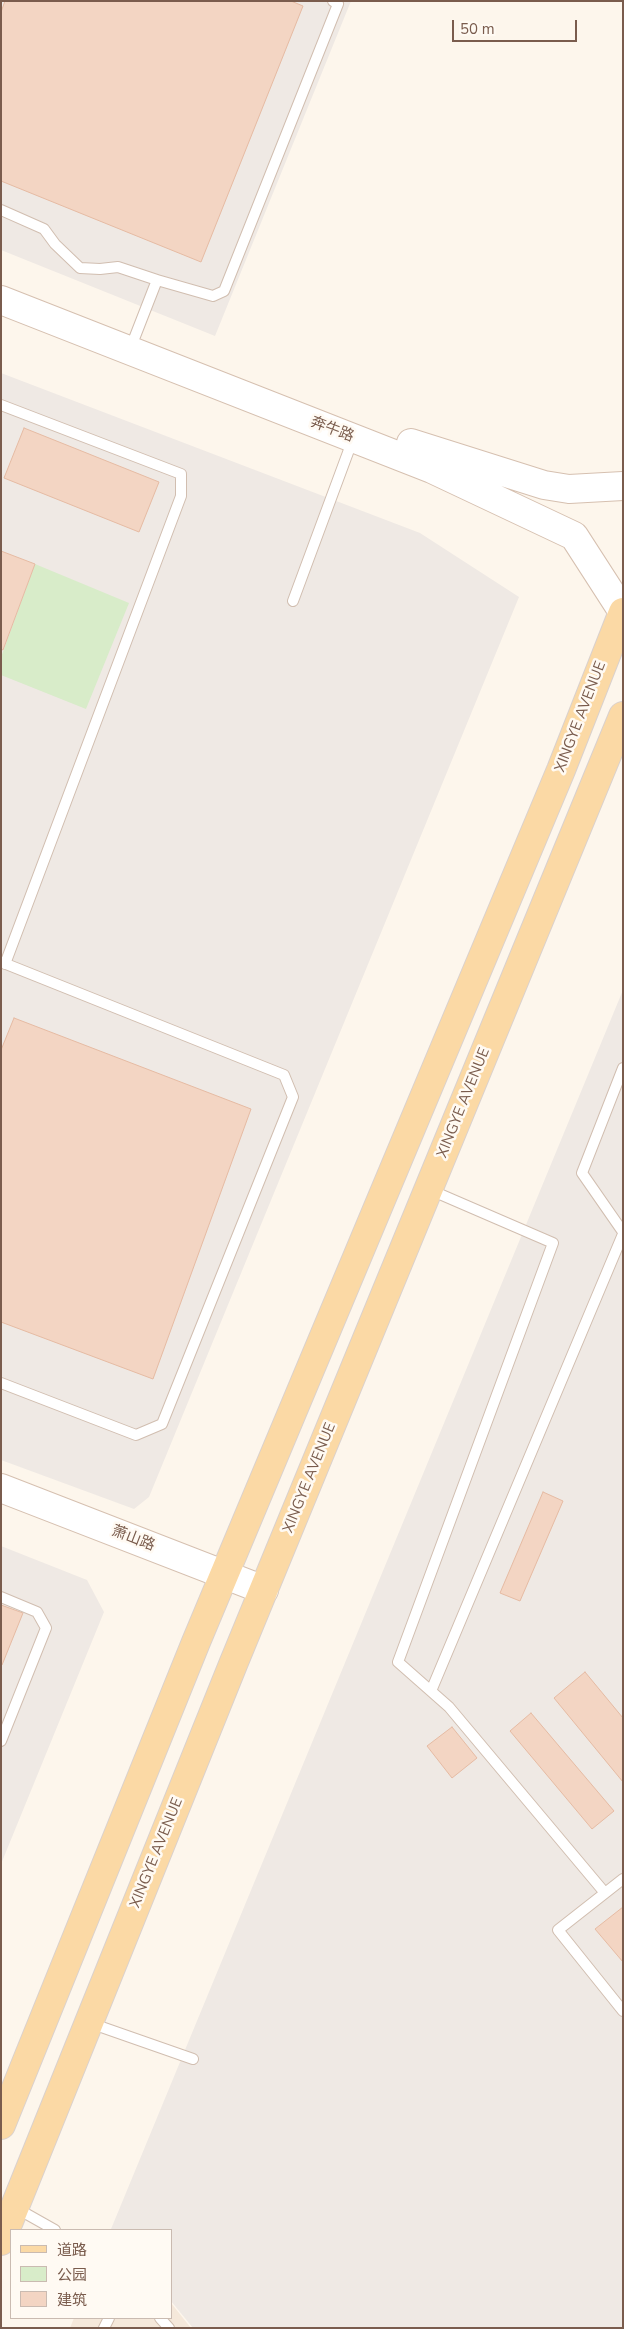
<!DOCTYPE html>
<html>
<head>
<meta charset="utf-8">
<style>
  body { margin:0 }
  #map { position:relative; width:624px; height:2329px; overflow:hidden; background:#fdf6ec; font-family:"Nunito Sans","Noto Sans SC",sans-serif }
  canvas { display:block }
  .frame { position:absolute; inset:0; border:2px solid #7a5c4d; pointer-events:none }
  .legend { position:absolute; left:10px; top:2229px; width:162px; height:90px; box-sizing:border-box; background:#fffaf3; border:1px solid #cabbb1; margin:0; padding:6px 9px; list-style:none; font-size:15px; color:#7a5c4d }
  .legend li { display:flex; align-items:center; gap:10px; height:25px }
  .legend b { width:25px; border:1px solid #cabbb1 }
  .scale { position:absolute; left:452px; top:20px; width:125px; height:22px; box-sizing:border-box; border:2px solid #7a5c4d; border-top:0; padding-left:6px; font-size:15px; line-height:18px; white-space:nowrap; color:#7a5c4d; -webkit-text-stroke:4px #fffaf3; paint-order:stroke }
</style>
</head>
<body>
<div id="map">
<canvas width="624" height="2329"></canvas>
<div class="frame"></div>
<ul class="legend">
<li><b style="height:6px;background:#fbd9a5"></b>道路</li>
<li><b style="height:14px;background:#d8ecc9"></b>公园</li>
<li><b style="height:14px;background:#f3d5c3"></b>建筑</li>
</ul>
<div class="scale">50 m</div>
</div>
<script>
const g = document.querySelector('canvas').getContext('2d');
g.lineJoin = 'round';
function fill(path, color) { g.fillStyle = color; g.fill(path, 'evenodd'); }
const poly = rows => new Path2D(rows.map(r => 'M' + r).join(''));
function trace(path, color, width, dash) { g.strokeStyle = color; g.lineWidth = width; g.lineCap = dash ? 'butt' : 'round'; g.setLineDash(dash || []); g.stroke(path); }
function label(font, color, halo, rows, align = 'center') {
  g.font = font + ' "Nunito Sans","Noto Sans SC",sans-serif'; g.lineWidth = 5; g.setLineDash([]); g.textBaseline = 'middle'; g.strokeStyle = halo; g.fillStyle = color; for (const [text, x, y, turn = 0] of rows) {
    g.save(); g.translate(x, y); g.rotate((+turn || 0) * Math.PI / 180); g.textAlign = isNaN(turn) ? turn : align; if (halo) g.strokeText(text, 0, 0); g.fillText(text, 0, 0); g.restore();
  }
}
fill(poly([
  [171,2303,191,2328,70,2328,74,2318,171,2318]
]), '#f5e8da');
fill(poly([
  [1,1,351,1,215,336,1,250],
  [1,373,420,533,519,597,149,1497,134,1509,1,1460],
  [623,990,623,2328,193,2328,171,2301,171,2230,111,2229],
  [1,1546,87,1580,104,1612,1,1864]
]), '#efe9e4');
fill(poly([
  [35,564,129,603,86,709,1,675,1,657]
]), '#d8ecc9');
const building = poly([
  [5,1,291,1,303,6,201,262,1,181,1,12,5,1],
  [24,428,159,482,139,532,4,478,24,428],
  [1,551,35,564,3,650,1,649,1,551],
  [14,1018,251,1109,153,1379,1,1322,1,1050,14,1018],
  [543,1492,563,1501,520,1601,500,1593,543,1492],
  [1,1605,23,1613,2,1665,1,1665,1,1605],
  [585,1672,623,1718,623,1782,554,1698,585,1672],
  [531,1713,614,1811,592,1829,510,1731,531,1713],
  [452,1727,477,1758,452,1778,427,1746,452,1727],
  [623,1907,623,1962,595,1929,623,1907]
]);
fill(building, '#f3d5c3');
trace(building, '#e6bba3', 1);
const lane = poly([
  [1,210,44,229,55,244,80,268,100,269,118,267,157,280,134,339],
  [157,280,213,296,224,291,338,4,333,1],
  [1,405,181,474,181,496,5,964],
  [293,601,353,439],
  [1,962,284,1075,293,1097,162,1424,136,1435,1,1383],
  [623,1068,582,1173,623,1232],
  [428,1189,553,1243,398,1662,449,1707,605,1893],
  [1,1597,37,1612,46,1628,1,1741],
  [431,1691,623,1234],
  [623,1879,558,1930,623,2011],
  [90,2023,193,2059],
  [16,2208,55,2230],
  [160,2318,169,2328],
  [104,2328,109,2318]
]);
const secondary = poly([
  [1,300,432,469,574,536,623,612],
  [411,443,544,485,569,489,623,486],
  [1,1488,264,1590]
]);
const primary = poly([
  [1,2125,196,1642,561,770,623,612],
  [1,2241,234,1662,623,716]
]);
trace(lane, '#d1beb0', 12);
trace(secondary, '#d6c0b0', 30);
trace(primary, '#dad1cd', 30);
trace(lane, '#fff', 10);
trace(secondary, '#fff', 28);
trace(primary, '#fbd9a5', 28);
label('15px', '#7a5c4d', '#fffaf3', [
  ["奔牛路",332,430,21],
  ["XINGYE AVENUE",581,717,-69],
  ["XINGYE AVENUE",464,1103,-68],
  ["XINGYE AVENUE",310,1478,-68],
  ["萧山路",133,1539,21],
  ["XINGYE AVENUE",157,1853,-68]
]);
</script>
</body>
</html>
